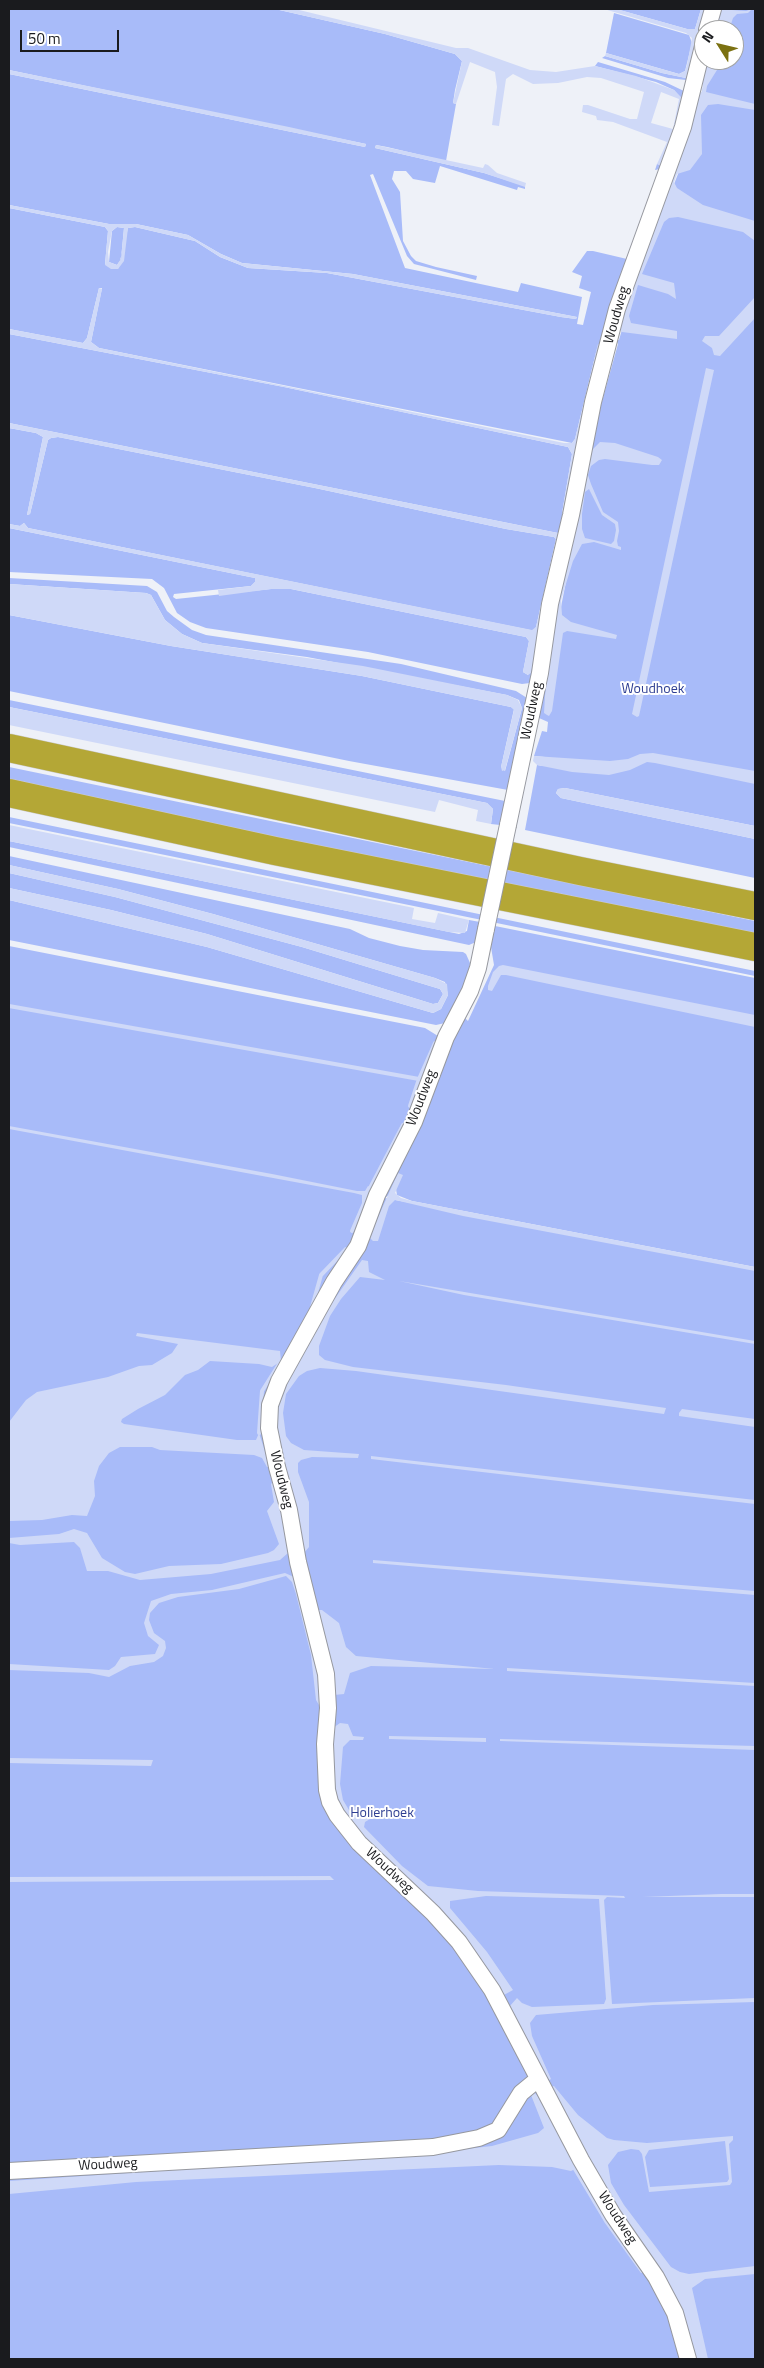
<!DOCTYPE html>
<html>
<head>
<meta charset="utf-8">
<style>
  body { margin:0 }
  #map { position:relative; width:764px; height:2368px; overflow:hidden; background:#eef1f8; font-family:"Titillium Web",sans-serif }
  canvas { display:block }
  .frame { position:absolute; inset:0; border:10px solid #1a1b1e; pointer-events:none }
  .north { position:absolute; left:694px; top:20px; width:50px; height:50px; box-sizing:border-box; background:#fff; border:1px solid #a3a4a5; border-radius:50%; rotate:306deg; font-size:14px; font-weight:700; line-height:20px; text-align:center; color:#1a1b1e }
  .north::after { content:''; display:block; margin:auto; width:18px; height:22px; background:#7b7111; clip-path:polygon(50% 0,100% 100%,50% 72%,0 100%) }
  .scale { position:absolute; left:20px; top:30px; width:99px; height:22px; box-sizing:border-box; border:2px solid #1a1b1e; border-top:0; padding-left:6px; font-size:15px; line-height:18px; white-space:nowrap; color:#1a1b1e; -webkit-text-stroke:4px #fff; paint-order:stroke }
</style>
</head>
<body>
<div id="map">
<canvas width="764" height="2368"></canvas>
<div class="frame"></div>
<div class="north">N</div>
<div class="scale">50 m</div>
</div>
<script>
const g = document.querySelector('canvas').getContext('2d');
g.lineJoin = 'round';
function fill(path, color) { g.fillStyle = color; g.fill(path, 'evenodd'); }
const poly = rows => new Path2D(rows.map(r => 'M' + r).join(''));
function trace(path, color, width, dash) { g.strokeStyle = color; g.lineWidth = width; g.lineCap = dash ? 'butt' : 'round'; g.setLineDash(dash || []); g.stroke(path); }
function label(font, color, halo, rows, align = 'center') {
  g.font = font + ' "Titillium Web",sans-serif'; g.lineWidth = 4; g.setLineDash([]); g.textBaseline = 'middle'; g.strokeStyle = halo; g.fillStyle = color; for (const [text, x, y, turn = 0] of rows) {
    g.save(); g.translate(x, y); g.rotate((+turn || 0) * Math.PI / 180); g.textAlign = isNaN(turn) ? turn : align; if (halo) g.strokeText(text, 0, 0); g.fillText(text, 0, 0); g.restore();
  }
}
fill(poly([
  [9,9,275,9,385,34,455,54,462,61,455,90,453,103,456,104,446,161,387,147,376,145,375,148,484,173,525,186,525,189,518,187,517,190,440,166,435,183,413,179,406,171,394,171,392,179,400,192,403,241,411,256,416,261,436,267,477,276,476,280,414,264,407,256,373,174,370,175,405,268,518,292,521,283,582,297,577,324,583,325,591,292,579,288,582,276,572,272,587,251,593,251,627,259,530,683,522,684,368,652,206,628,190,622,177,613,164,588,152,579,9,572,9,528,255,578,255,582,251,586,174,594,173,597,176,599,271,589,291,589,526,637,529,641,523,672,528,675,558,533,9,423,9,334,284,387,568,447,572,454,562,513,568,494,574,457,598,344,575,439,572,443,99,348,91,342,102,288,99,288,87,338,83,343,9,329,9,208,105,227,108,231,105,264,118,269,128,228,135,227,195,241,220,257,248,268,327,273,561,317,576,319,577,317,353,274,242,263,221,254,188,235,136,224,109,224,9,205,9,74,365,147,366,144,9,70],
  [616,9,701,9,695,29,687,29],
  [704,9,709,9,688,79,686,80,668,78,602,58,605,56,662,73,686,78],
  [724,9,755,9,755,826,565,788,558,789,556,793,561,798,755,839,755,878,525,830,537,765,543,766,545,757,534,756,542,731,547,732,548,722,539,718,601,405,618,344,616,340,619,340,636,281,678,174,711,60,734,60,734,30,719,30],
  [614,13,689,35,692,43,685,71,679,74,606,53],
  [598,62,665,82,686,92,687,100,679,130,664,166,660,169,655,170,657,164,661,165,674,136,682,99,674,90,656,82,595,66],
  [117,227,124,228,121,259,117,265,109,262,112,231],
  [9,428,36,433,43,437,27,515,30,514,48,440,51,438,58,437,315,488,506,529,554,537,556,539,536,627,534,630,530,630,28,528,24,523,20,526,9,524],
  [9,578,147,586,157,592,167,611,174,617,192,630,206,635,401,664,516,691,527,698,508,790,349,761,9,691,9,615,171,646,362,676,511,707,514,709,501,767,505,771,522,708,519,700,507,695,307,657,202,643,182,634,165,620,151,595,146,593,9,584],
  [9,700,505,801,500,825,491,824,493,809,487,803,9,707],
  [9,767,755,921,755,936,9,784],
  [9,817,755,971,755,976,9,823],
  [9,841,459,934,467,931,469,920,480,922,476,942,469,945,9,847],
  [9,856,350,929,369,938,400,946,423,950,463,952,466,954,470,963,468,980,445,1023,436,1025,9,940,9,900,207,947,433,1013,441,1009,448,995,445,982,435,978,213,914,118,889,9,865],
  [9,873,115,897,302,947,440,989,443,994,438,1003,433,1004,207,934,111,910,9,888],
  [495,926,755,978,755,1267,412,1201,397,1195,396,1189,385,1198,755,1269,755,2359,9,2359,9,946,425,1028,438,1036,439,1070,465,1018,468,1021,494,965,491,947]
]), '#a8bbf9');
fill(poly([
  [275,9,295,9,456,48,468,48,530,70,556,72,595,66,636,76,674,90,683,99,681,109,661,166,657,164,667,142,613,122,597,120,596,116,582,112,583,105,588,105,630,119,637,119,644,92,601,78,587,77,558,83,533,84,513,74,506,79,499,126,492,125,497,87,495,72,470,62,456,104,453,103,462,61,455,54,385,34],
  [661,92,679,99,673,129,651,123],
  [604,9,620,10,687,29,695,29,701,9,704,9,686,78,662,73,605,56,606,53,679,74,685,71,687,65,692,38,686,33],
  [718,9,746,11,752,9,748,13,737,14,733,18,729,30,713,30],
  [705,60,720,60,717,70,707,86,706,92,755,104,755,110,718,104,708,105,701,115,702,154,690,170,677,174,674,182,677,188,703,205,755,221,755,241,743,232,678,217,669,218,664,222,642,274,674,283,676,299,668,294,638,285,629,316,631,323,677,331,677,339,622,332,619,328,623,308,689,134,698,94,702,92,703,84,701,83],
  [9,70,289,127,366,144,365,147,9,74],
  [376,145,483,168,485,164,488,165,497,173,526,183,525,187,484,173,375,148],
  [9,205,109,224,136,224,188,235,221,254,242,263,353,274,577,317,576,319,561,317,327,273,248,268,220,257,195,241,135,227,128,228,124,261,118,269,111,269,105,265,108,231,105,227,9,208],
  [117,227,124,228,121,259,117,265,109,262,108,252,112,231],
  [99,288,102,289,91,342,99,348,564,443,572,443,575,439,598,344,600,345,574,457,564,514,562,514,572,454,568,447,284,387,9,334,9,329,83,343,87,338],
  [755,297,755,318,720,356,714,355,712,348,702,341,705,336,719,336],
  [706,368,714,370,639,716,637,717,632,714],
  [9,423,558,533,531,673,528,675,523,672,529,641,526,637,291,589,271,589,219,596,218,590,251,586,255,582,255,578,9,528,9,524,20,526,24,523,28,528,532,630,536,627,556,539,554,537,506,529,315,488,58,437,51,438,48,440,30,514,27,515,43,437,36,433,9,428],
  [600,442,615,443,658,457,662,460,659,465,652,465,605,459,599,460,591,466,588,475,591,484,603,512,618,522,619,531,617,541,618,546,621,547,621,550,594,542,582,544,573,561,561,600,562,615,571,622,617,635,616,639,567,631,563,633,552,711,549,716,547,715,544,713,545,696,551,638,588,454],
  [589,489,602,515,615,524,616,530,614,541,611,544,585,538,582,529,582,514,585,492],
  [9,584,146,593,151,595,165,620,182,634,202,643,363,666,507,695,518,700,522,708,505,770,502,771,501,767,514,710,511,707,362,676,171,646,9,615],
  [9,707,487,803,493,809,491,824,476,821,478,810,439,800,435,812,9,725],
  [653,753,755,771,755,784,655,763,647,762,630,770,609,775,572,772,537,765,533,761,534,756,610,761,628,759,640,754],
  [565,788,755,826,755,839,561,798,556,793,558,789],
  [9,825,414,908,412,919,435,923,438,913,469,920,465,933,449,932,9,841],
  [9,865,118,889,213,914,435,978,447,984,448,995,441,1009,433,1013,207,947,9,900,9,888,111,910,207,934,433,1004,438,1003,443,994,440,989,302,947,115,897,9,873],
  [503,965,755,1015,755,1027,506,975,501,975,492,991,488,990,488,986,493,972,499,966],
  [9,1126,272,1174,357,1191,365,1191,368,1186,372,1188,365,1205,362,1204,362,1195,354,1193,9,1129],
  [398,1173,403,1175,395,1193,401,1198,412,1201,755,1267,755,1271,463,1216,395,1200,389,1206,378,1241,373,1241,370,1238,375,1224],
  [362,1260,368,1261,369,1272,385,1280,360,1277,341,1299,330,1316,319,1346,319,1355,325,1360,353,1367,506,1385,666,1408,664,1414,356,1371,320,1368,307,1371,299,1376,286,1394,283,1413,286,1436,291,1443,304,1450,359,1454,358,1458,312,1457,301,1460,298,1463,298,1472,309,1502,309,1547,304,1553,281,1463,275,1411,283,1390,324,1314],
  [399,1281,755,1341,755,1344,464,1295],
  [137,1333,280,1351,281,1361,272,1367,259,1364,210,1361,198,1370,185,1375,165,1395,138,1409,122,1419,121,1422,124,1424,237,1440,256,1440,259,1433,270,1467,267,1467,262,1458,254,1455,160,1450,152,1447,120,1447,109,1453,99,1466,94,1481,95,1496,87,1516,72,1515,42,1520,9,1521,9,1422,26,1400,37,1392,108,1377,139,1366,152,1365,172,1353,178,1344,136,1336],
  [682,1409,755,1419,755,1427,679,1416,679,1413],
  [371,1456,755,1500,755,1504,371,1459],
  [273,1482,287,1537,288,1553,280,1560,211,1574,140,1580,108,1571,87,1571,80,1548,74,1542,20,1545,9,1543,9,1538,59,1534,74,1529,87,1533,102,1558,125,1572,135,1574,169,1566,221,1564,268,1553,274,1550,279,1544,267,1511,274,1502,271,1484],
  [373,1560,755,1591,755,1595,373,1563],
  [285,1573,294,1577,310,1635,321,1688,319,1705,316,1700,311,1655,296,1594,292,1582,286,1576,239,1589,178,1597,159,1603,150,1613,149,1620,154,1633,165,1641,166,1648,163,1656,154,1662,130,1666,109,1677,89,1673,9,1670,9,1664,109,1670,115,1666,121,1657,155,1654,159,1645,148,1636,144,1623,151,1601,171,1594,212,1590],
  [318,1610,322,1610,339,1623,346,1647,356,1656,495,1669,371,1666,350,1673,344,1694,334,1695],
  [507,1668,755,1683,755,1686,507,1671],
  [340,1723,348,1724,353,1736,364,1737,363,1740,350,1740,343,1747,340,1784,343,1800,349,1810,358,1817,410,1817,370,1819,365,1822,364,1827,402,1866,428,1886,478,1891,624,1896,625,1898,607,1897,604,1900,612,2004,755,1998,755,2002,653,2005,536,2015,530,2023,532,2036,551,2079,548,2081,509,2007,517,1998,522,2003,532,2007,604,2004,606,1999,599,1899,486,1896,450,1901,450,1908,487,1952,513,1990,502,1996,469,1942,467,1942,362,1838,343,1813,333,1787,333,1728],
  [389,1737,389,1736,486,1738,486,1742,389,1739],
  [500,1739,755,1746,755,1750,500,1741],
  [9,1758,153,1760,151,1766,9,1763],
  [330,1876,334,1880,9,1882,9,1877],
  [755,1894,755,1897,643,1897,721,1894],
  [554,2086,578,2115,607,2138,614,2140,647,2143,733,2136,733,2140,729,2144,732,2182,730,2185,649,2192,642,2154,639,2150,631,2149,618,2152,608,2165,611,2183,624,2205,671,2267,680,2272,689,2274,755,2266,755,2274,705,2279,692,2288,708,2359,694,2359,551,2087],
  [725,2141,729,2179,727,2182,650,2187,645,2157,649,2150],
  [533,2091,541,2100,577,2168,571,2171,552,2167,499,2165,136,2182,9,2194,9,2181,439,2152,492,2146,538,2133,544,2128,531,2095]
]), '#cfd9f8');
trace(poly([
  [9,1006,419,1079],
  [410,1106,419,1079,435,1043],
  [369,1190,403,1125],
  [352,1231,365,1201],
  [312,1307,321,1275,346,1249],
  [259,1433,262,1391,281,1361],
  [575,2169,606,2221,642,2271]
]), '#cfd9f8', 4);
const street = poly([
  [707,30,713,9],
  [508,825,540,673,550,604,571,515,593,402,617,309,683,127,704,42],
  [486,929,478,968,470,991,446,1037,414,1122,377,1195,358,1246,334,1282,279,1381,270,1405,269,1428,277,1467,289,1510,298,1562,326,1674,328,1708,325,1744,327,1790,330,1802,337,1815,359,1843,433,1913,459,1942,492,1990,581,2160,613,2215,656,2277,675,2313,688,2359],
  [9,2171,433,2147,479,2138,498,2130,521,2093,538,2079]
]);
const highway = poly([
  [9,748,580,871,755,906],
  [9,793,275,851,755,947]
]);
trace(street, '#96989f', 18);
trace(highway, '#cdcdce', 29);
trace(street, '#fff', 16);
trace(highway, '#b4a736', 28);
const streetBridge = poly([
  [486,929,508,825]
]);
trace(streetBridge, '#96989f', 18, []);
trace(streetBridge, '#fff', 16);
label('14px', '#1a1b1e', '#fff', [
  ["Woudweg",617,315,-74],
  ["Woudweg",532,711,-78],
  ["Woudweg",422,1098,-69],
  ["Woudweg",281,1480,76],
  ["Woudweg",389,1871,43],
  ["Woudweg",108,2165,-3],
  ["Woudweg",617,2218,57]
]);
label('14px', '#2e3e92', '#fff', [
  ["Woudhoek",653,690],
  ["Holierhoek",382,1814]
]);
</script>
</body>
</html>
